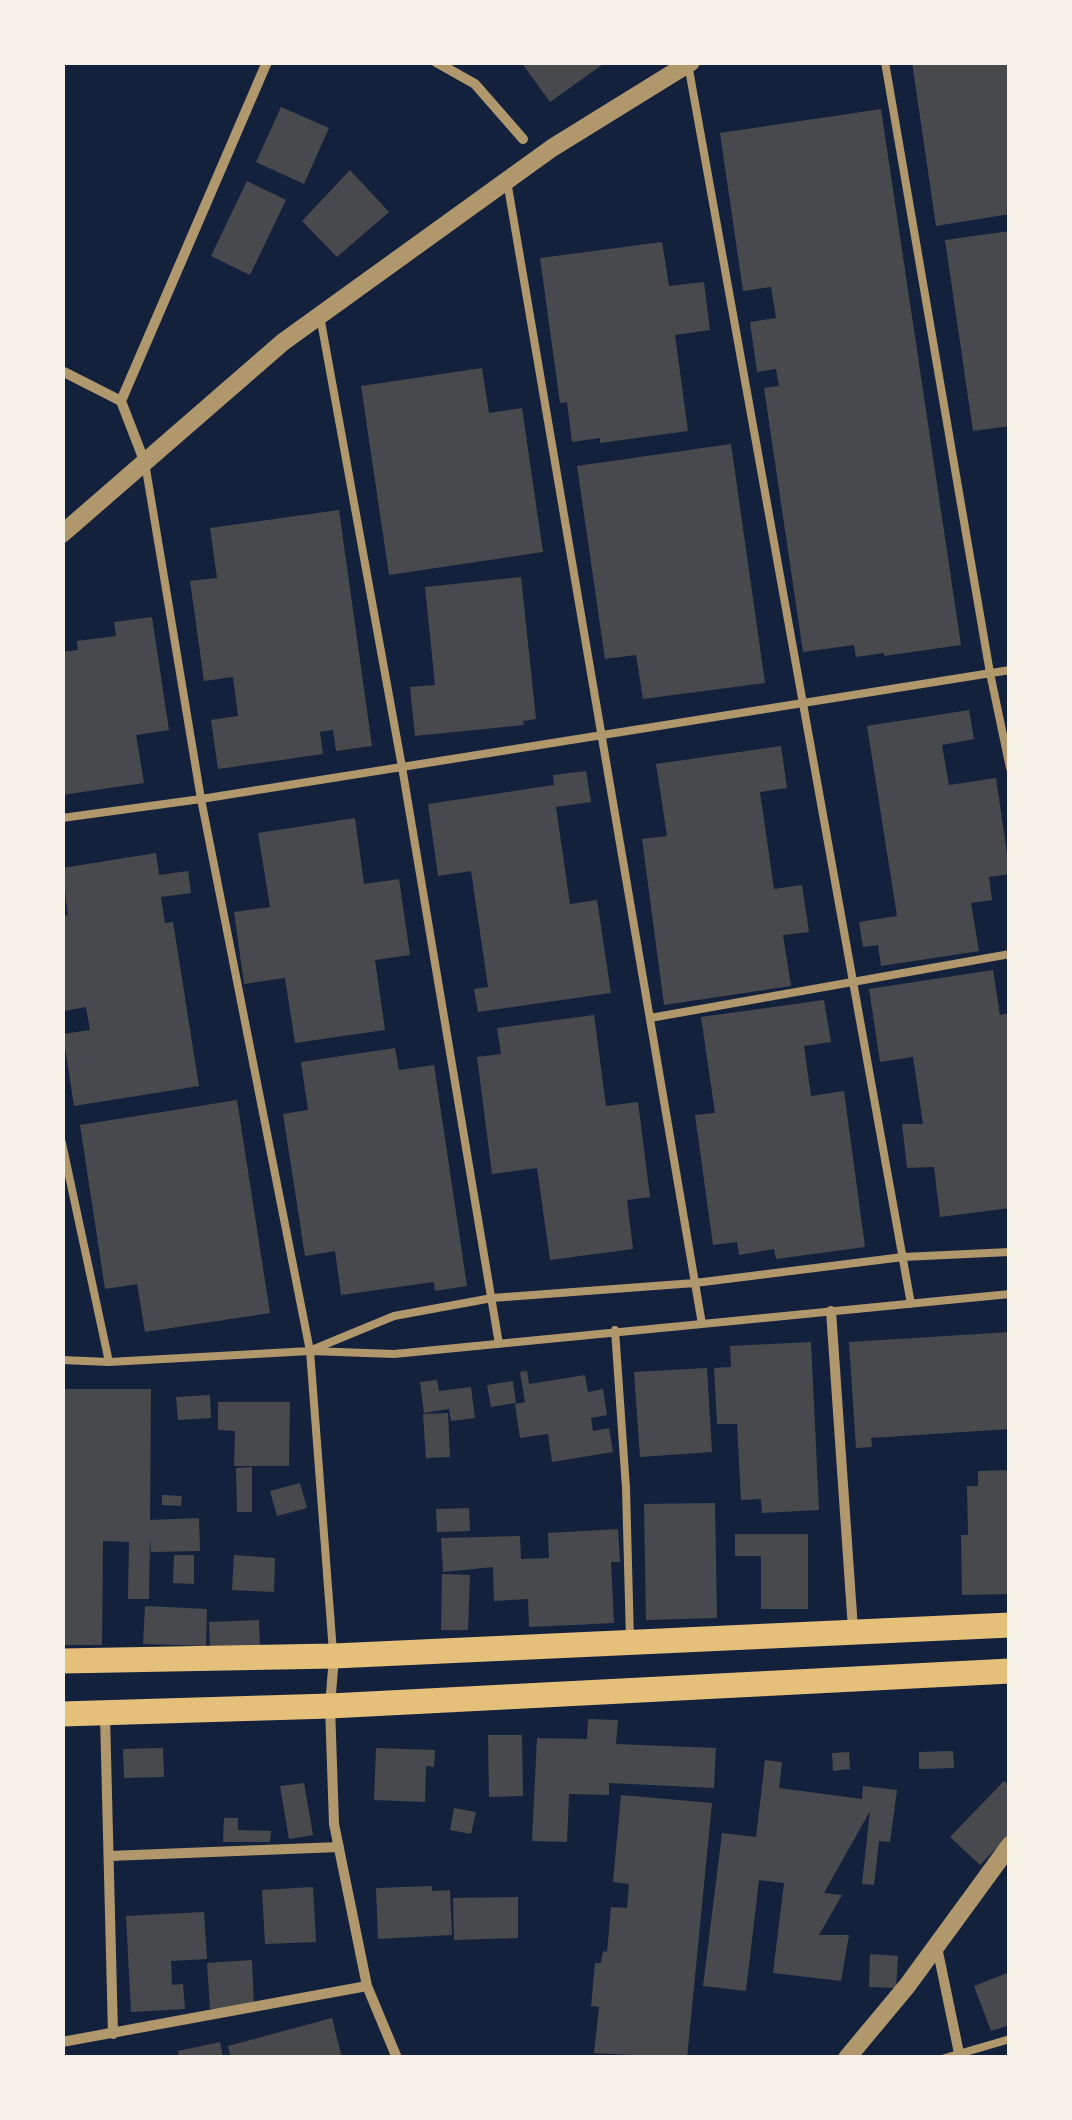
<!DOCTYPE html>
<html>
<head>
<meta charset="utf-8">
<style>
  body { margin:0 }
  #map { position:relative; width:1072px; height:2120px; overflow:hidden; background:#14213d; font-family:"Noto Sans",sans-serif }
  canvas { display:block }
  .frame { position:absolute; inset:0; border:65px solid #f6f1e7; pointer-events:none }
</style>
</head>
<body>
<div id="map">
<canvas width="1072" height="2120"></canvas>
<div class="frame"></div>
</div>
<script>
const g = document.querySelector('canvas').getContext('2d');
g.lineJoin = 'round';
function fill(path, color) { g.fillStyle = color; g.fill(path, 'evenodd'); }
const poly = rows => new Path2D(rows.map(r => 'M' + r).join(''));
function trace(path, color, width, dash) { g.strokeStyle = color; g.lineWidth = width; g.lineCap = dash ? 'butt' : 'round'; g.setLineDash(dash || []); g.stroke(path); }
fill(poly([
  [521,62,606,62,550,102],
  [912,62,1010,62,1010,214,936,226],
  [281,107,329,128,304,184,256,162],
  [881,109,961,645,884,656,884,653,856,657,854,645,803,652,764,388,779,386,776,369,757,372,750,322,776,318,771,287,743,291,720,133],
  [350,170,389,212,337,257,302,221],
  [247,181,286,200,250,275,211,256],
  [1010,231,1010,426,973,431,945,240],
  [662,242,669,286,704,282,710,330,675,335,688,431,600,443,600,438,572,442,567,402,560,403,540,258],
  [482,368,489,413,522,408,543,552,389,575,361,386],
  [731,444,765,683,643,699,636,655,605,659,577,466],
  [339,510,372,746,336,751,333,730,320,732,323,754,218,769,211,720,238,716,233,677,204,681,190,581,217,578,210,528],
  [521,577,536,719,523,721,524,725,415,736,410,687,435,685,425,587],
  [152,617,169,730,136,735,144,783,62,795,62,652,78,650,77,641,116,636,114,622],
  [969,710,974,739,942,745,949,785,996,778,1010,874,989,877,992,900,971,903,979,951,881,966,878,945,863,947,859,922,897,916,867,726],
  [781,746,787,788,760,792,774,889,802,885,809,932,783,935,791,986,664,1005,642,839,667,836,656,764],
  [586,771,591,802,556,807,570,904,597,900,611,993,478,1012,474,989,488,987,471,871,438,876,428,804,554,785,553,775],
  [355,818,364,884,399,879,410,955,375,960,385,1030,295,1043,285,978,244,984,234,912,270,907,258,833],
  [156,853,159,875,188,871,191,893,161,897,165,923,173,922,199,1086,74,1106,63,1034,90,1030,86,1007,64,1011,62,916,68,915,62,868],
  [993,970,1000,1015,1010,1013,1010,1208,940,1217,934,1167,907,1168,902,1124,923,1124,913,1057,880,1062,869,989],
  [824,1000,831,1042,804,1046,811,1096,844,1091,865,1247,776,1259,774,1249,739,1255,737,1242,713,1245,695,1115,715,1113,701,1017],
  [594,1015,606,1106,638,1102,650,1197,627,1200,633,1249,550,1260,537,1168,492,1174,477,1057,501,1054,497,1028],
  [395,1048,399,1070,434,1065,467,1286,435,1291,434,1282,341,1295,335,1251,305,1256,283,1114,308,1110,301,1062],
  [237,1100,270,1313,145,1332,137,1284,105,1289,80,1125],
  [1010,1332,1010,1429,871,1438,872,1447,856,1448,849,1342],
  [811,1342,819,1510,762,1513,761,1499,741,1500,737,1424,717,1424,714,1368,731,1367,730,1346],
  [707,1368,712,1452,640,1457,634,1372],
  [527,1371,529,1384,585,1375,588,1392,603,1389,607,1415,591,1418,593,1431,609,1428,613,1452,552,1462,548,1434,520,1438,515,1404,525,1402,520,1372],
  [437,1380,439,1391,471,1387,475,1418,451,1421,449,1409,424,1413,420,1382],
  [513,1381,516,1403,491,1407,487,1385],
  [62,1389,151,1389,150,1520,199,1518,200,1551,151,1552,150,1537,149,1599,128,1599,129,1542,103,1541,102,1645,62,1645],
  [210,1395,211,1418,178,1420,176,1397],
  [218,1402,290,1402,289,1466,234,1466,235,1431,218,1430],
  [448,1413,450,1457,426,1458,423,1414],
  [252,1467,252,1512,237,1512,236,1468],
  [1010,1470,1010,1594,962,1595,961,1535,968,1535,967,1486,978,1486,978,1471],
  [300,1483,307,1508,277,1516,270,1491],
  [162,1495,182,1496,181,1506,162,1505],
  [715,1503,717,1618,646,1620,644,1504],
  [469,1508,470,1531,437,1532,436,1509],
  [618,1529,620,1562,611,1562,614,1623,529,1627,528,1599,494,1601,493,1567,443,1572,441,1538,520,1536,521,1559,549,1558,548,1533],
  [735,1534,808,1534,808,1609,761,1609,761,1556,735,1556],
  [174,1555,194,1555,194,1584,173,1583],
  [234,1555,275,1558,274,1592,232,1590],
  [442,1574,470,1575,468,1630,441,1630],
  [145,1606,207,1609,206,1646,143,1644],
  [259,1620,260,1650,210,1650,209,1622],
  [588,1719,618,1720,616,1744,716,1748,714,1788,609,1783,609,1795,569,1794,567,1842,532,1841,537,1738,587,1739],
  [488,1735,522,1735,523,1796,489,1797],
  [163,1748,164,1777,124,1778,123,1749],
  [376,1748,435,1750,434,1767,426,1766,425,1802,374,1800],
  [953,1751,954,1768,919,1769,919,1752],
  [849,1752,850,1769,833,1771,832,1753],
  [765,1760,782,1762,779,1788,862,1799,863,1786,897,1790,890,1842,879,1841,874,1885,862,1884,870,1811,824,1893,842,1895,819,1935,849,1935,841,1981,773,1973,784,1883,759,1880,746,1991,703,1986,722,1833,756,1837],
  [1004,1781,1010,1786,1010,1834,980,1865,950,1837],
  [304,1783,313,1835,289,1839,280,1786],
  [621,1795,712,1803,687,2058,594,2053,599,2007,591,2006,595,1963,601,1963,603,1951,607,1952,611,1907,627,1908,629,1884,613,1882],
  [454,1808,476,1812,471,1834,450,1830],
  [224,1818,238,1818,238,1830,271,1831,270,1842,223,1842],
  [432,1886,432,1891,450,1890,452,1935,378,1939,376,1888],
  [313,1887,316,1942,265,1944,262,1890],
  [518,1897,518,1938,454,1940,453,1898],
  [204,1912,207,1959,171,1961,172,1985,183,1984,185,2009,131,2012,126,1916],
  [870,1954,898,1956,896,1988,869,1987],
  [252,1960,254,2007,210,2009,207,1963],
  [1010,1972,1010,2025,991,2031,974,1986],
  [332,2018,342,2058,231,2058,228,2046],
  [220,2042,223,2058,179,2058,178,2051]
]), '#48494c');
trace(poly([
  [885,62,990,673,1010,768],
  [688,64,911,1304],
  [507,181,702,1324],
  [320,316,402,767,499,1344],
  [145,463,201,799,310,1351,333,1652],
  [62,818,201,799,1010,670],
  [650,1018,1010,954],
  [62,1143,109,1362],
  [615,1330,626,1488,630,1640],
  [314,1349,394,1316,492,1298,695,1283,903,1257,1010,1252],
  [62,1360,109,1362,310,1351,394,1354,1010,1294],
  [945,2058,1010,2039]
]), '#b1986c', 8);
trace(poly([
  [436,62,475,84,523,139],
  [62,371,121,401],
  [145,463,121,401,267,62],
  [831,1311,853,1629],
  [334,1657,330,1706,334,1824,367,1986,397,2058],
  [105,1715,113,2034],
  [109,1856,339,1847],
  [937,1947,960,2058],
  [62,2042,367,1986]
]), '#b1986c', 10);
trace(poly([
  [62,534,283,342,552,148,691,62],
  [847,2058,907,1986,1010,1845]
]), '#b1986c', 18);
trace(poly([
  [62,1661,334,1656,1010,1625],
  [62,1714,330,1706,1010,1671]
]), '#e5c07b', 25);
</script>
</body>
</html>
